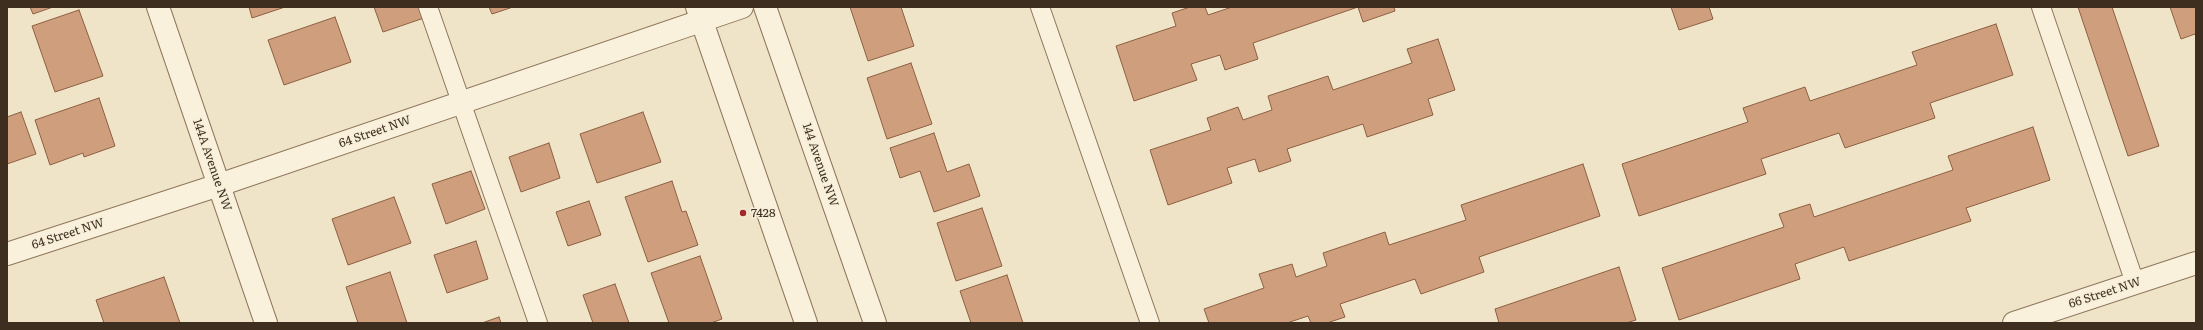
<!DOCTYPE html>
<html>
<head>
<meta charset="utf-8">
<style>
  body { margin:0 }
  #map { position:relative; width:2203px; height:330px; overflow:hidden; background:#f0e4c8; font-family:Literata,serif }
  canvas { display:block }
  .frame { position:absolute; inset:0; border:8px solid #3d2e20; pointer-events:none }
</style>
</head>
<body>
<div id="map">
<canvas width="2203" height="330"></canvas>
<div class="frame"></div>
</div>
<script>
const g = document.querySelector('canvas').getContext('2d');
g.lineJoin = 'round';
function fill(path, color) { g.fillStyle = color; g.fill(path, 'evenodd'); }
const poly = rows => new Path2D(rows.map(r => 'M' + r).join(''));
function trace(path, color, width, dash) { g.strokeStyle = color; g.lineWidth = width; g.lineCap = dash ? 'butt' : 'round'; g.setLineDash(dash || []); g.stroke(path); }
function label(font, color, halo, rows, align = 'center') {
  g.font = font + ' Literata,serif'; g.lineWidth = 3; g.setLineDash([]); g.textBaseline = 'middle'; g.strokeStyle = halo; g.fillStyle = color; for (const [text, x, y, turn = 0] of rows) {
    g.save(); g.translate(x, y); g.rotate((+turn || 0) * Math.PI / 180); g.textAlign = isNaN(turn) ? turn : align; if (halo) g.strokeText(text, 0, 0); g.fillText(text, 0, 0); g.restore();
  }
}
const building = poly([
  [30,7,53,7,33,14,30,7],
  [249,7,285,7,252,18,249,7],
  [374,7,421,7,424,18,383,32,374,7],
  [489,7,513,7,492,14,489,7],
  [850,7,901,7,914,46,868,61,850,7],
  [1190,7,1205,7,1208,15,1232,7,1394,7,1395,11,1363,22,1358,7,1253,43,1258,59,1225,70,1220,55,1191,64,1197,80,1134,101,1116,46,1176,26,1172,13,1190,7],
  [1671,7,1709,7,1713,19,1679,30,1671,7],
  [2078,7,2112,7,2159,146,2128,156,2078,7],
  [2170,7,2196,7,2196,36,2195,34,2181,39,2170,7],
  [79,10,103,76,55,92,32,26,79,10],
  [335,17,351,62,284,85,268,40,335,17],
  [1996,24,2013,75,1930,103,1935,118,1845,148,1839,133,1761,159,1766,174,1639,216,1622,164,1748,122,1743,108,1805,87,1810,101,1917,65,1912,52,1996,24],
  [1438,39,1455,90,1428,99,1433,115,1367,137,1363,124,1287,149,1291,161,1259,172,1255,159,1227,168,1232,183,1168,205,1150,150,1211,130,1207,118,1238,107,1243,120,1272,110,1268,96,1328,76,1333,90,1412,63,1407,49,1438,39],
  [911,63,932,124,887,139,867,78,911,63],
  [99,98,115,146,84,157,83,153,50,165,35,120,99,98],
  [21,112,36,154,7,164,7,117,21,112],
  [643,112,661,162,597,183,580,134,643,112],
  [2033,127,2050,180,1966,208,1971,221,1849,261,1844,247,1795,264,1800,279,1679,320,1662,268,1784,227,1779,214,1810,204,1814,217,1953,170,1948,156,2033,127],
  [934,133,947,172,969,164,980,196,934,212,920,171,900,178,890,148,934,133],
  [549,143,560,178,521,192,509,157,549,143],
  [1583,164,1600,216,1479,257,1484,272,1421,294,1415,279,1340,304,1345,317,1327,323,1311,323,1308,316,1287,323,1209,323,1204,309,1264,288,1259,274,1292,264,1296,277,1327,266,1323,253,1385,232,1389,245,1466,220,1461,205,1583,164],
  [471,171,485,209,446,224,432,184,471,171],
  [672,181,682,212,686,211,698,245,648,262,625,197,672,181],
  [394,197,411,243,348,265,332,219,394,197],
  [589,201,601,235,568,246,556,212,589,201],
  [982,208,1002,266,956,281,937,223,982,208],
  [476,241,488,279,447,293,434,255,476,241],
  [700,256,722,319,711,323,669,323,651,273,700,256],
  [1619,267,1636,320,1626,323,1499,323,1495,309,1619,267],
  [390,272,407,323,358,323,346,287,390,272],
  [1007,275,1023,323,971,323,960,291,1007,275],
  [164,277,180,323,104,323,96,300,164,277],
  [615,284,629,323,593,323,583,295,615,284],
  [499,317,501,323,482,323,499,317]
]);
fill(building, '#cf9f7d');
trace(building, '#8d5f41', 1);
const service = poly([
  [428,7,538,323],
  [1040,7,1150,323],
  [2041,7,2135,283]
]);
const minor = poly([
  [158,7,266,323],
  [7,254,219,185,742,7],
  [2014,323,2196,263]
]);
const tertiary = poly([
  [697,7,806,323],
  [765,7,875,323]
]);
trace(service, '#8d765c', 20);
trace(minor, '#8d765c', 24);
trace(tertiary, '#8d765c', 24);
trace(service, '#faf1dc', 18);
trace(minor, '#faf1dc', 22);
trace(tertiary, '#faf1dc', 22);
for (const [x, y, r, color] of [
  [743,213,4,"#9e2a2b"]
]) { const dot = new Path2D(); dot.arc(x, y, r, 0, 2 * Math.PI); g.fillStyle = color; g.fill(dot); trace(dot, '#f7eed8', 1.5); }
label('12px', '#3d2e20', '#f7eed8', [
  ["64 Street NW",375,132,-19],
  ["144A Avenue NW",212,165,71],
  ["144 Avenue NW",820,165,71],
  ["64 Street NW",68,234,-18],
  ["66 Street NW",2105,293,-18]
]);
label('12px', '#3d2e20', '#f7eed8', [
  ["7428",751,213]
], 'left');
</script>
</body>
</html>
